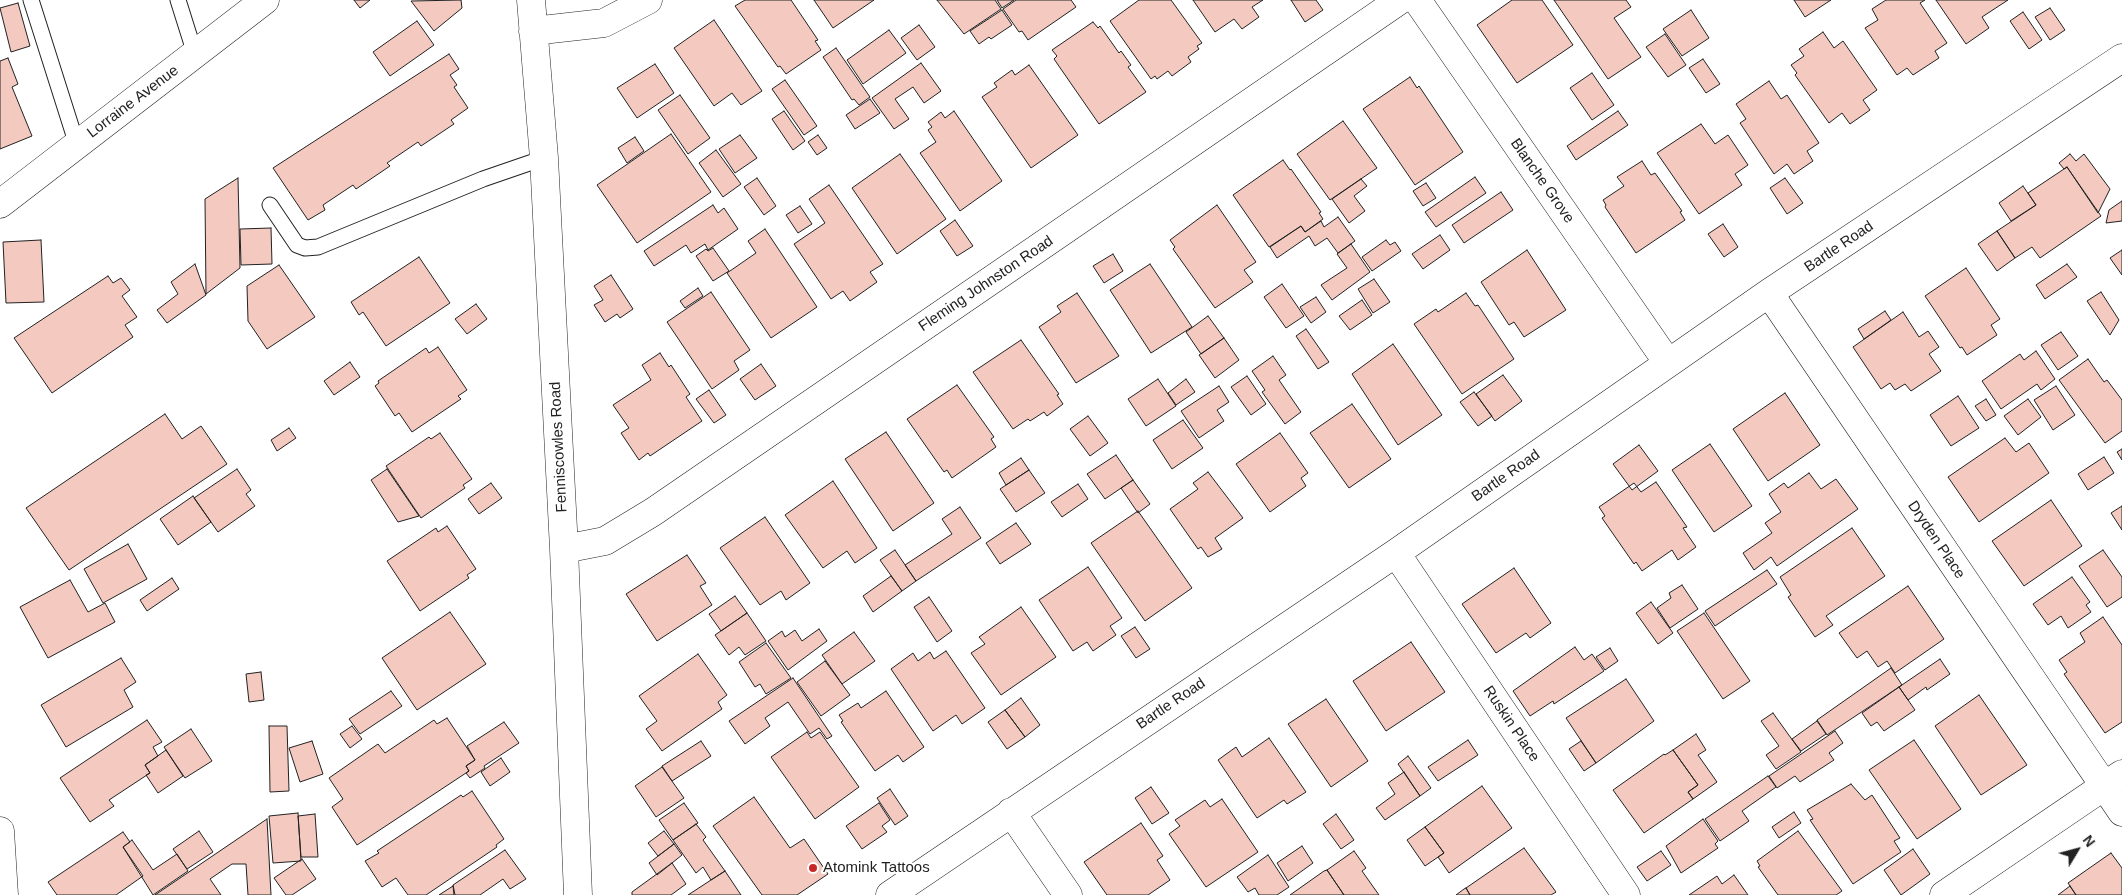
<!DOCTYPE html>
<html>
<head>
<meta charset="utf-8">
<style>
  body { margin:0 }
  #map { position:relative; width:2122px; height:895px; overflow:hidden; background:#fff; font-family:Helvetica,sans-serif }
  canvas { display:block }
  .north { position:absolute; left:2052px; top:825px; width:50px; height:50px; -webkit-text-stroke:4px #fff; paint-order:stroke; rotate:53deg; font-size:14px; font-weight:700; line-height:20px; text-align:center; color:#222 }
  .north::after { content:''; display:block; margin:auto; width:18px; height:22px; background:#222; clip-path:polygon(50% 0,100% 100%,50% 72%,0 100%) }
</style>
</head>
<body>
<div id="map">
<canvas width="2122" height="895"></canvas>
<div class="north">N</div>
</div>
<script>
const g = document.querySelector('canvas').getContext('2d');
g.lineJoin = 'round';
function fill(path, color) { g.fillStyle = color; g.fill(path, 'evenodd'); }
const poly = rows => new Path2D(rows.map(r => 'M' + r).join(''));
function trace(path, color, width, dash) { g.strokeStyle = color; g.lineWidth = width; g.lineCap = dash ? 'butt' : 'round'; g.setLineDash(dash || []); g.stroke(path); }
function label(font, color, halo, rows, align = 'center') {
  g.font = font + ' Helvetica,sans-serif'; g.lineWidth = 4; g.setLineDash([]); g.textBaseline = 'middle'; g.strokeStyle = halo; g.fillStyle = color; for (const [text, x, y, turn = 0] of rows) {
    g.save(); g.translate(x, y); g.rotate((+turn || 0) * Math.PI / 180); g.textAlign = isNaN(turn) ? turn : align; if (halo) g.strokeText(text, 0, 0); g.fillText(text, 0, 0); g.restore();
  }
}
const building = poly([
  [354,0,370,0,360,8,354,0],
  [461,0,462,8,434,31,411,1,461,0],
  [745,0,791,0,818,40,815,41,821,50,786,74,780,66,778,67,735,6,745,0],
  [814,0,874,0,833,28,814,0],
  [937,0,995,0,1001,9,964,34,937,0],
  [997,0,1014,0,1002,8,997,0],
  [1016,0,1071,0,1076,7,1028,40,1022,31,1019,32,1003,9,1016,0],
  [1139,0,1171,0,1202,43,1197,46,1199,49,1188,57,1191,62,1172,76,1168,71,1157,79,1155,76,1151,79,1110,21,1139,0],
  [1193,0,1263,0,1252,7,1259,17,1242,29,1234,19,1215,32,1193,0],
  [1291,0,1316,0,1323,10,1305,22,1291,0],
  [1512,0,1542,0,1573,45,1517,83,1477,25,1512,0],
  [1554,0,1626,0,1631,7,1614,18,1641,57,1608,79,1554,0],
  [1794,0,1831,0,1805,17,1794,0],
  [1886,0,1925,0,1920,3,1947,43,1935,51,1939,58,1913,75,1907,68,1897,75,1865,28,1878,20,1872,9,1886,0],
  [1936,0,2008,0,1982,17,1989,28,1966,44,1936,0],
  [18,3,30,46,11,52,0,8,18,3],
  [2050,8,2065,30,2050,40,2035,17,2050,8],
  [1002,10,1012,25,991,39,989,37,979,44,970,31,1002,10],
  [1691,10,1709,38,1682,56,1663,29,1691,10],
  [2023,12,2042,40,2029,49,2010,21,2023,12],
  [714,20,762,91,741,105,732,93,714,106,674,48,714,20],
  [417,21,434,45,390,76,373,52,417,21],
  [1093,22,1098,28,1100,26,1119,53,1121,51,1131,65,1128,67,1146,92,1099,124,1054,59,1057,56,1052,50,1093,22],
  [919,25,935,47,917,60,901,38,919,25],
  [889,30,906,53,863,84,847,60,889,30],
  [1823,32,1834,48,1843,41,1877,90,1863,100,1870,110,1850,124,1842,113,1829,123,1795,75,1797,73,1791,65,1804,56,1799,49,1823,32],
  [1665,34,1686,65,1668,77,1646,47,1665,34],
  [836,48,870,97,859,105,854,99,852,100,823,57,836,48],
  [449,54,459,69,450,75,457,85,454,87,468,108,451,120,454,124,421,146,418,142,387,163,390,166,356,189,353,185,323,205,325,210,308,220,273,168,449,54],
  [8,58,18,84,12,87,32,136,0,149,0,61,8,58],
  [1703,59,1720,84,1706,93,1689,68,1703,59],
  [921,63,941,91,924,103,913,87,895,99,909,119,894,129,872,98,921,63],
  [655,64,674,93,637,118,617,88,655,64],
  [1029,65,1078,135,1031,168,982,97,997,87,994,83,1012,70,1015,75,1029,65],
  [1592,73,1614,105,1592,120,1570,88,1592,73],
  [1410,77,1417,88,1419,86,1463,152,1415,185,1363,109,1410,77],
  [785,80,817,126,804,135,772,89,785,80],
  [1769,81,1781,99,1787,95,1819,143,1807,151,1813,161,1794,174,1787,164,1774,174,1740,123,1746,119,1736,104,1769,81],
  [680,95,710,138,688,154,658,110,680,95],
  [870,99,880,113,855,129,846,115,870,99],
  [784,111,805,141,793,150,772,119,784,111],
  [954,111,1002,181,960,211,920,153,936,142,928,130,932,127,928,122,941,112,945,118,954,111],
  [1618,111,1628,125,1576,160,1567,146,1618,111],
  [1343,121,1377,168,1330,200,1297,154,1343,121],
  [1701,124,1715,144,1728,135,1748,165,1735,174,1742,185,1699,214,1657,153,1701,124],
  [671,134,711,192,637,243,597,185,671,134],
  [740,135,757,158,735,173,719,149,740,135],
  [818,135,827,148,817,155,808,142,818,135],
  [635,137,644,151,627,163,618,148,635,137],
  [716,150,741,184,723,197,699,163,716,150],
  [900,154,946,219,897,254,852,188,900,154],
  [2070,154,2076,161,2084,154,2110,189,2098,213,2067,167,2064,169,2059,163,2070,154],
  [1283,160,1290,170,1291,169,1321,212,1319,213,1323,219,1305,232,1301,226,1269,247,1233,195,1283,160],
  [1642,161,1651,175,1655,173,1682,211,1680,212,1685,220,1636,253,1605,207,1606,205,1603,200,1624,186,1617,177,1642,161],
  [2067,167,2101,216,2040,258,2032,247,2015,258,1997,231,2036,205,2028,193,2067,167],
  [1475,177,1486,193,1436,227,1425,212,1475,177],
  [238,178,240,268,206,294,205,199,238,178],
  [757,178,776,206,764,215,744,187,757,178],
  [1785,178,1803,203,1787,214,1770,188,1785,178],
  [1361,179,1367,186,1354,196,1365,211,1349,223,1332,199,1361,179],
  [1426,183,1436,198,1423,206,1413,191,1426,183],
  [829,185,883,264,870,272,877,282,850,301,843,291,831,299,794,244,825,223,809,199,829,185],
  [2023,186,2036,205,2011,221,1999,203,2023,186],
  [1501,192,1513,210,1464,243,1452,225,1501,192],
  [2122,201,2122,221,2106,223,2109,210,2122,201],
  [713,205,718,213,724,208,738,229,708,250,705,244,691,253,686,245,654,266,644,251,713,205],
  [1217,205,1256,262,1244,270,1253,282,1215,308,1173,249,1175,247,1170,240,1217,205],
  [800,206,812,224,798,233,786,215,800,206],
  [1338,217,1355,241,1338,253,1327,238,1315,246,1309,236,1277,258,1270,247,1301,226,1305,232,1321,221,1324,227,1338,217],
  [955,220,973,246,957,256,940,231,955,220],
  [1723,224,1738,247,1724,257,1708,234,1723,224],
  [271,228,272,264,241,265,240,229,271,228],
  [765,229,817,307,771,338,727,273,756,253,748,241,765,229],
  [1997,231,2015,258,1997,271,1978,244,1997,231],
  [1440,235,1450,250,1423,269,1412,254,1440,235],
  [41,240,44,302,6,303,3,242,41,240],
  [1386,240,1390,245,1395,242,1401,251,1372,271,1362,257,1386,240],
  [1351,244,1370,272,1332,300,1321,285,1347,268,1337,254,1351,244],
  [713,248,729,271,713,281,696,256,706,249,708,251,713,248],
  [1527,250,1566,310,1524,337,1514,322,1509,325,1481,282,1527,250],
  [2122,250,2122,275,2110,258,2122,250],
  [1113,254,1123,271,1104,283,1093,266,1113,254],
  [419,257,450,303,386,346,363,312,359,315,351,302,419,257],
  [195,264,206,295,167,323,157,310,178,294,171,282,195,264],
  [1150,264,1192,327,1151,353,1110,290,1150,264],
  [2067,264,2077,277,2045,299,2036,285,2067,264],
  [279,265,315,317,267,349,248,321,247,286,279,265],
  [1966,268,2000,319,1991,325,1997,335,1967,355,1962,347,1960,348,1925,296,1966,268],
  [611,275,633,309,620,318,617,314,605,322,594,305,603,300,594,286,611,275],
  [108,276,113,283,121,278,130,290,122,296,137,317,125,325,133,337,52,393,14,338,108,276],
  [1374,279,1390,302,1373,313,1358,289,1374,279],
  [1282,284,1304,316,1286,328,1264,297,1282,284],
  [698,288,703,296,685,308,680,301,698,288],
  [711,292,750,350,734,361,739,370,712,389,667,322,711,292],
  [2101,292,2119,320,2110,335,2087,301,2101,292],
  [1077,293,1119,356,1076,383,1039,327,1061,312,1057,306,1077,293],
  [1466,293,1475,306,1478,305,1514,359,1462,394,1414,324,1436,309,1438,312,1466,293],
  [1316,297,1326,312,1311,323,1300,307,1316,297],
  [1362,300,1372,315,1350,330,1339,316,1362,300],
  [476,304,487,319,467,334,455,319,476,304],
  [1885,311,1891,320,1864,339,1858,329,1885,311],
  [1903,312,1919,337,1928,331,1939,347,1929,354,1941,371,1911,391,1905,384,1895,390,1890,383,1881,389,1853,347,1903,312],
  [1208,316,1224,338,1201,354,1186,332,1208,316],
  [1306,329,1329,362,1318,369,1296,336,1306,329],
  [2061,332,2078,356,2058,370,2041,345,2061,332],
  [1224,338,1239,360,1215,378,1199,355,1224,338],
  [1021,340,1059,394,1057,395,1063,404,1047,416,1044,412,1030,421,1028,419,1013,429,973,372,1021,340],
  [1393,344,1442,415,1398,445,1352,374,1393,344],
  [438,347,467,390,458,396,461,399,412,432,399,413,395,416,375,386,379,383,378,381,426,348,429,353,438,347],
  [2036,351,2055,379,2041,390,2037,384,2001,409,1982,381,2020,354,2024,360,2036,351],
  [660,353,669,367,671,365,690,394,686,397,702,421,650,456,648,453,639,460,621,433,629,428,613,405,651,380,642,365,660,353],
  [1273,356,1286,375,1279,380,1301,412,1285,424,1262,392,1265,390,1252,371,1273,356],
  [2088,359,2104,382,2107,380,2122,400,2122,431,2105,443,2059,380,2088,359],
  [350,362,360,377,334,395,324,381,350,362],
  [761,364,776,386,755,400,740,379,761,364],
  [1503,375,1522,401,1495,421,1476,394,1503,375],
  [1247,376,1266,404,1251,415,1231,387,1247,376],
  [1158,379,1176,406,1146,426,1128,399,1158,379],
  [1186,379,1195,392,1176,405,1168,393,1186,379],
  [957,385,994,437,991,439,996,447,952,478,947,470,944,472,907,419,957,385],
  [1219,386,1229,402,1217,410,1224,421,1199,438,1181,411,1219,386],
  [2056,386,2075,415,2053,430,2034,400,2056,386],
  [709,390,726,415,714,423,696,399,709,390],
  [1474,392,1492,416,1478,426,1460,402,1474,392],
  [1785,393,1820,445,1768,481,1733,429,1785,393],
  [1958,396,1979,428,1951,446,1930,415,1958,396],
  [1986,399,1996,415,1986,421,1975,406,1986,399],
  [2028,399,2041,417,2018,435,2004,416,2028,399],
  [1352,404,1391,459,1349,488,1310,433,1352,404],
  [165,414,182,439,201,426,227,464,69,570,26,508,165,414],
  [1088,416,1108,443,1090,456,1070,429,1088,416],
  [1183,420,1203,448,1172,469,1153,440,1183,420],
  [289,428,296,438,277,451,271,440,289,428],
  [886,432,934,503,893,531,845,459,886,432],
  [440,433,472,479,463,485,465,488,421,518,386,466,429,437,431,439,440,433],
  [1280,433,1308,473,1301,478,1306,486,1270,512,1236,464,1280,433],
  [2005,438,2016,452,2029,443,2049,473,1979,522,1948,477,2005,438],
  [1710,444,1752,506,1714,532,1672,470,1710,444],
  [1639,445,1658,471,1632,490,1613,464,1639,445],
  [2122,449,2122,460,2117,452,2122,449],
  [1116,455,1133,480,1105,499,1087,474,1116,455],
  [2104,457,2114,473,2088,490,2078,474,2104,457],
  [1021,458,1029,470,1006,485,999,473,1021,458],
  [237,469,251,490,246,494,255,506,218,532,194,498,237,469],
  [387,469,419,516,398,522,371,480,387,469],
  [1029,470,1045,493,1016,512,1000,489,1029,470],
  [1208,472,1243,518,1215,538,1222,549,1208,557,1201,547,1198,549,1170,509,1198,489,1193,483,1208,472],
  [1809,473,1821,489,1836,479,1858,509,1777,566,1771,557,1754,570,1743,553,1772,533,1765,523,1781,512,1769,494,1784,483,1788,488,1809,473],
  [1133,480,1150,504,1138,513,1121,488,1133,480],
  [833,481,877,548,855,563,847,551,823,568,785,515,833,481],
  [1656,482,1687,527,1683,528,1696,547,1678,560,1672,550,1642,571,1636,562,1634,564,1602,518,1605,516,1599,507,1634,483,1641,492,1656,482],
  [491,483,502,498,479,514,468,499,491,483],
  [1078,484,1088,499,1062,517,1051,502,1078,484],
  [193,496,211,522,178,545,160,519,193,496],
  [2051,500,2082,546,2024,586,1992,541,2051,500],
  [2122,506,2122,530,2111,513,2122,506],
  [960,507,981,538,916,581,905,565,952,534,942,519,960,507],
  [1138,511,1192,588,1145,621,1091,543,1138,511],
  [765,517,810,583,786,600,781,591,760,605,720,548,765,517],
  [1016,523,1031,544,1000,564,986,543,1016,523],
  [447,526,476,569,467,575,469,578,420,611,387,561,436,528,438,532,447,526],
  [1852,528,1885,576,1826,616,1833,625,1815,637,1788,597,1791,595,1780,577,1852,528],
  [128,544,147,579,103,603,84,569,128,544],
  [895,550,916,581,902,591,880,560,895,550],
  [2103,550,2122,577,2122,597,2107,607,2079,566,2103,550],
  [687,555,706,583,700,586,712,605,657,641,626,594,687,555],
  [1088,567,1122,618,1110,626,1116,635,1093,651,1087,642,1073,651,1039,600,1088,567],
  [1514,568,1551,623,1530,638,1526,633,1496,653,1462,604,1514,568],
  [1767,570,1777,584,1715,626,1705,611,1767,570],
  [891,576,902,591,873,612,863,596,891,576],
  [2072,577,2090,602,2086,605,2091,612,2068,628,2061,616,2048,625,2033,604,2072,577],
  [172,578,179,589,147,611,140,600,172,578],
  [70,580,88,612,105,603,115,622,48,658,20,607,70,580],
  [1682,585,1698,609,1670,628,1657,608,1671,598,1669,593,1682,585],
  [1908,586,1944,639,1895,673,1887,661,1878,667,1867,651,1857,658,1839,633,1908,586],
  [735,596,747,613,721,631,709,614,735,596],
  [929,597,952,631,937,642,914,607,929,597],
  [1651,602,1673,633,1658,644,1636,613,1651,602],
  [1021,607,1056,657,1001,695,971,653,985,644,979,637,1021,607],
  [450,612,486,664,417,710,382,658,450,612],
  [747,613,766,641,745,655,739,647,729,655,715,635,747,613],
  [1704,613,1750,681,1723,699,1677,631,1704,613],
  [2103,617,2122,645,2122,722,2105,733,2064,674,2067,672,2059,660,2085,642,2080,633,2103,617],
  [1135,627,1150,649,1136,658,1121,636,1135,627],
  [819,629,827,641,788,670,768,641,782,631,785,637,795,630,802,641,819,629],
  [854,632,875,661,842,684,822,655,854,632],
  [1411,642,1445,692,1386,731,1353,681,1411,642],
  [766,643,791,678,766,694,760,684,755,687,739,662,766,643],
  [1575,647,1584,660,1592,654,1604,671,1554,704,1553,701,1530,716,1513,691,1575,647],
  [1610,648,1618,661,1605,670,1596,657,1610,648],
  [946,651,985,708,962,724,956,715,933,731,891,669,913,653,918,661,930,652,934,659,946,651],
  [698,654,727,695,718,702,722,709,662,751,646,729,657,721,639,696,698,654],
  [121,658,136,682,124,690,133,707,66,747,41,705,121,658],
  [1940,659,1950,674,1927,690,1926,687,1908,700,1899,687,1940,659],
  [825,661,850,695,821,716,797,682,825,661],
  [1891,668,1902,685,1827,735,1817,720,1891,668],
  [261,672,264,700,249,702,246,674,261,672],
  [793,678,832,736,827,739,819,728,810,734,788,702,765,718,770,726,745,744,729,721,793,678],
  [1626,679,1654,721,1596,763,1566,718,1626,679],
  [1899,687,1915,710,1884,731,1877,722,1871,726,1862,713,1899,687],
  [391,691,402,706,360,734,349,719,391,691],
  [886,691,924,747,903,762,898,755,875,771,841,722,843,721,839,715,858,703,861,708,886,691],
  [1979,695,2027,765,1981,795,1935,726,1979,695],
  [1021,698,1040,725,1025,737,1005,710,1021,698],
  [1326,699,1368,761,1331,787,1288,724,1326,699],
  [1005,710,1025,737,1007,749,988,722,1005,710],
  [1773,713,1801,752,1776,769,1766,755,1779,746,1761,721,1773,713],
  [447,718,475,760,466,766,469,771,357,845,332,807,343,799,329,778,378,744,385,753,434,720,437,724,447,718],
  [147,720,162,742,153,747,158,756,145,765,150,773,109,800,114,806,90,822,60,778,147,720],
  [1817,721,1826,734,1801,751,1792,739,1817,721],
  [504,722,519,743,484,766,485,768,470,778,466,773,469,771,466,766,475,760,467,746,504,722],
  [269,726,287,726,289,791,270,792,269,726],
  [352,726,362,739,350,748,340,734,352,726],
  [191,729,212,761,185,778,164,747,191,729],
  [1835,731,1843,743,1829,753,1834,760,1800,782,1795,776,1777,788,1769,776,1835,731],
  [807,732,811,738,820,732,859,787,815,819,771,757,807,732],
  [1696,734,1706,750,1698,755,1717,782,1693,799,1688,792,1698,785,1673,750,1696,734],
  [1269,738,1306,792,1287,804,1284,800,1257,818,1218,760,1236,747,1242,757,1269,738],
  [1468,740,1478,755,1438,781,1428,767,1468,740],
  [1914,740,1961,809,1917,839,1869,770,1914,740],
  [312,741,323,774,300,782,289,748,312,741],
  [701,741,711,756,672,781,662,766,701,741],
  [1581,741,1596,763,1584,771,1569,749,1581,741],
  [166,750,183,776,158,793,146,775,150,773,145,765,166,750],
  [1673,750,1698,785,1688,792,1693,799,1644,833,1613,790,1664,754,1665,755,1673,750],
  [1408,756,1431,788,1420,796,1398,764,1408,756],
  [501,758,510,772,490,786,481,772,501,758],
  [662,767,684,798,656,817,635,786,662,767],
  [1404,772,1420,796,1385,820,1376,808,1395,794,1388,783,1404,772],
  [1768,776,1776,787,1742,811,1749,821,1720,841,1705,819,1768,776],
  [1851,784,1865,800,1872,795,1900,838,1894,841,1901,852,1853,884,1810,820,1813,819,1807,810,1851,784],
  [1482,786,1512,828,1449,873,1438,857,1444,853,1425,827,1482,786],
  [1151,787,1169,813,1152,824,1135,798,1151,787],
  [890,789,908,816,895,825,877,798,890,789],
  [472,791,504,839,496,845,497,847,426,895,408,895,396,878,382,887,365,861,379,853,377,851,461,795,463,797,472,791],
  [754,797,790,848,804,839,828,874,797,895,762,895,713,826,754,797],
  [1222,799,1258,852,1206,887,1169,834,1180,826,1175,820,1205,800,1210,807,1222,799],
  [684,803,698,823,673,840,659,820,684,803],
  [879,803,890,820,882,826,887,832,862,849,846,826,879,803],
  [1794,812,1801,823,1779,838,1772,827,1794,812],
  [298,813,301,861,273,863,269,816,298,813],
  [315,814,318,857,301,857,298,816,315,814],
  [1336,814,1354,840,1341,849,1323,824,1336,814],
  [267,819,271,895,248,895,246,864,232,864,210,879,221,895,155,895,267,819],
  [1703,819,1718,841,1715,844,1718,848,1681,873,1666,846,1703,819],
  [1141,823,1163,856,1157,860,1170,880,1148,895,1107,895,1084,862,1141,823],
  [696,824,706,837,703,840,725,871,711,880,703,867,696,873,673,840,696,824],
  [1425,827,1444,853,1425,866,1407,840,1425,827],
  [199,831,213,852,187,869,173,849,199,831],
  [664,831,674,844,658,856,648,843,664,831],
  [1798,831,1842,891,1836,895,1778,895,1758,867,1760,866,1757,861,1798,831],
  [123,832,130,842,123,847,143,876,116,895,57,895,48,882,123,832],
  [132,840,153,870,177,854,188,871,153,895,123,847,132,840],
  [674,844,682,855,657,875,649,863,674,844],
  [1302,846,1313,863,1288,881,1277,863,1302,846],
  [1524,848,1556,892,1551,895,1470,895,1466,888,1524,848],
  [1913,849,1930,874,1901,895,1884,870,1913,849],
  [505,850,526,879,510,889,503,879,480,895,455,895,453,885,505,850],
  [1354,851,1366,868,1362,871,1379,895,1344,895,1327,870,1354,851],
  [1661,851,1671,865,1647,881,1637,867,1661,851],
  [2111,853,2122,868,2122,895,2076,895,2068,883,2111,853],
  [1268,855,1289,887,1277,895,1259,895,1255,888,1248,892,1237,877,1268,855],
  [302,859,316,879,292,895,286,895,274,878,302,859],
  [672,863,686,884,671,895,632,895,632,892,672,863],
  [1327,870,1344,895,1290,895,1324,871,1327,870],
  [725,871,741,895,688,895,711,880,725,871],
  [1734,875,1748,895,1689,895,1717,876,1722,884,1734,875],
  [453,886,454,895,439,895,453,886],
  [2070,886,2076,895,2058,895,2070,886],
  [1466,888,1470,895,1456,895,1464,889,1466,888]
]);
fill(building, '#f3c9c0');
trace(building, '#222', 1);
const lane = poly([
  [31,0,77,145],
  [178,0,195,54],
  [270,205,297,245,305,248,318,247,483,179,544,158]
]);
const street = poly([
  [531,0,544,158,564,549,578,895],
  [1417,0,1668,363],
  [533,31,604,23,648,0],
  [0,204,265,0],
  [1769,293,2122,812],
  [564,549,605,541,653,512,1400,0],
  [1396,553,1626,895],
  [1011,812,1068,895],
  [0,831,4,895],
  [890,895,1396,553,1769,293,2122,58],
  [1944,895,2122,774]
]);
trace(lane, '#222', 17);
trace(street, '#222', 29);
trace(lane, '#fff', 15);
trace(street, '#fff', 28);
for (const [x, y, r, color] of [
  [813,868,5,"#c62828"]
]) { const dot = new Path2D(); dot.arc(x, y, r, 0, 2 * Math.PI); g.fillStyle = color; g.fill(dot); trace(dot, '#fff', 2); }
label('15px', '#222', '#fff', [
  ["Lorraine Avenue",133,102,-37],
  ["Blanche Grove",1542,181,55],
  ["Bartle Road",1839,247,-34],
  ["Fleming Johnston Road",986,284,-34],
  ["Fenniscowles Road",559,447,-93],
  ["Bartle Road",1506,476,-35],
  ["Dryden Place",1936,540,56],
  ["Bartle Road",1171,704,-34],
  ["Ruskin Place",1511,724,56]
]);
label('15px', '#222', '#fff', [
  ["Atomink Tattoos",823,868]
], 'left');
</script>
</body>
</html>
